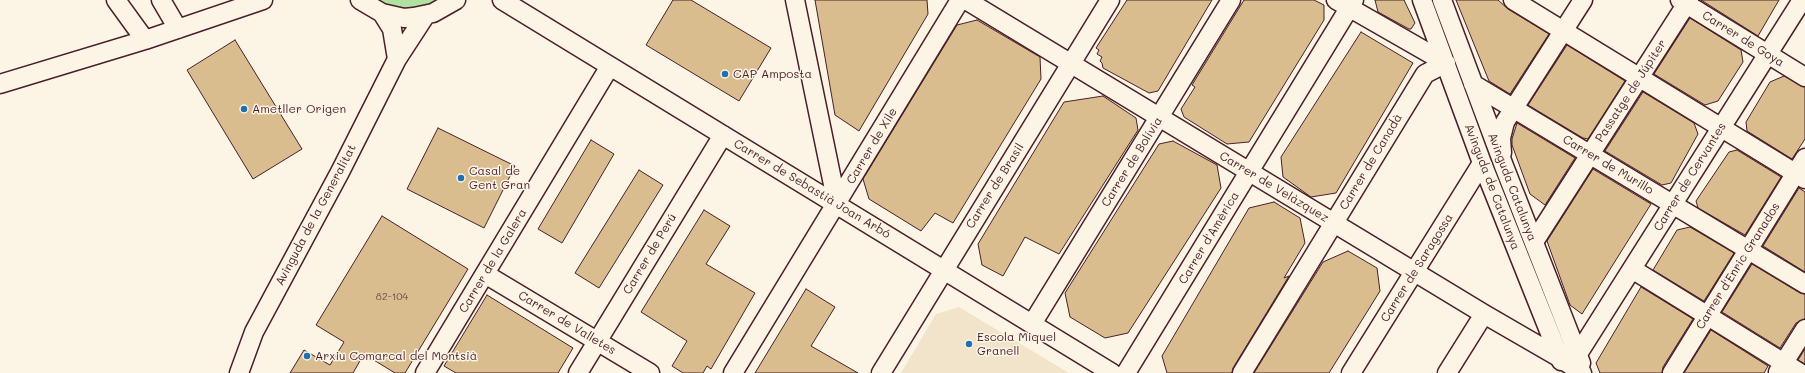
<!DOCTYPE html>
<html>
<head>
<meta charset="utf-8">
<style>
  body { margin:0 }
  canvas { display:block; background:#fcf5e5 }
</style>
</head>
<body>
<canvas width="1805" height="373"></canvas>
<script>
const g = document.querySelector('canvas').getContext('2d');
g.lineJoin = 'round';
function fill(path, color) { g.fillStyle = color; g.fill(path, 'evenodd'); }
const poly = rows => new Path2D(rows.map(r => 'M' + r).join(''));
function trace(path, color, width, dash) { g.strokeStyle = color; g.lineWidth = width; g.lineCap = dash ? 'butt' : 'round'; g.setLineDash(dash || []); g.stroke(path); }
function label(font, color, halo, rows, align = 'center') {
  g.font = font + ' Mali,sans-serif'; g.lineWidth = 3; g.setLineDash([]); g.textBaseline = 'middle'; g.strokeStyle = halo; g.fillStyle = color; for (const [text, x, y, turn = 0] of rows) {
    g.save(); g.translate(x, y); g.rotate((+turn || 0) * Math.PI / 180); g.textAlign = isNaN(turn) ? turn : align; if (halo) g.strokeText(text, 0, 0); g.fillText(text, 0, 0); g.restore();
  }
}
fill(poly([
  [959,307,1069,373,901,373,936,314]
]), '#f2e4cb');
fill(poly([
  [373,0,443,0,427,8,397,10]
]), '#b0e1a2');
const building = poly([
  [673,0,691,0,771,48,739,101,646,45,673,0],
  [815,0,927,0,928,14,859,131,835,115,815,0],
  [1127,0,1212,0,1158,91,1149,93,1103,68,1102,63,1100,61,1102,57,1097,54,1099,50,1096,48,1127,0],
  [1244,0,1314,0,1324,5,1324,20,1249,142,1227,144,1184,117,1181,109,1195,87,1192,85,1244,0],
  [1375,0,1404,0,1415,23,1411,29,1409,29,1378,12,1375,0],
  [1456,0,1498,0,1508,9,1549,34,1510,94,1489,81,1456,0],
  [1701,0,1779,0,1758,36,1701,0],
  [1690,18,1741,50,1743,62,1718,101,1705,105,1654,74,1690,18],
  [977,20,1040,57,1041,79,953,223,935,213,921,231,869,199,863,179,957,25,977,20],
  [1361,32,1413,63,1336,193,1311,197,1283,177,1281,157,1361,32],
  [235,40,302,149,253,179,187,70,235,40],
  [1567,45,1625,81,1588,139,1583,138,1528,105,1567,45],
  [1784,76,1805,87,1805,139,1792,159,1747,131,1746,122,1770,82,1784,76],
  [1643,92,1694,123,1698,134,1671,183,1662,185,1605,151,1643,92],
  [1103,96,1136,118,1138,130,1059,254,1025,237,1003,276,982,265,978,244,1064,102,1103,96],
  [1517,123,1575,158,1545,205,1530,194,1512,145,1512,139,1517,123],
  [438,128,515,166,484,228,407,189,438,128],
  [591,140,614,154,562,243,538,229,591,140],
  [1173,141,1217,165,1221,188,1128,333,1105,338,1070,317,1065,293,1159,144,1173,141],
  [1737,150,1781,177,1745,235,1698,208,1696,201,1729,152,1737,150],
  [1593,169,1651,204,1582,314,1570,305,1547,241,1593,169],
  [639,170,663,185,599,288,575,273,639,170],
  [1799,188,1805,192,1805,272,1763,246,1799,188],
  [1274,202,1300,218,1305,243,1284,278,1289,276,1233,368,1232,373,1167,373,1162,356,1249,208,1274,202],
  [704,210,730,226,706,264,755,293,711,369,707,366,703,373,683,373,672,366,687,341,641,312,704,210],
  [382,216,468,269,405,373,395,373,364,354,353,373,290,373,304,350,330,365,344,342,316,325,382,216],
  [1690,227,1734,253,1704,301,1653,270,1677,230,1690,227],
  [1348,251,1377,268,1380,291,1329,373,1254,373,1323,262,1348,251],
  [1752,264,1800,293,1805,294,1805,319,1796,323,1780,348,1722,312,1752,264],
  [1641,287,1693,319,1663,367,1662,373,1600,373,1596,363,1641,287],
  [806,289,835,307,811,346,858,373,755,373,806,289],
  [487,295,573,348,558,373,456,373,444,366,487,295],
  [1711,330,1768,366,1764,373,1684,373,1711,330],
  [1805,349,1805,364,1798,360,1805,349]
]);
fill(building, '#d9bd8e');
trace(building, '#4a1f2b', 1);
const minor = poly([
  [116,0,145,40],
  [161,0,178,29],
  [360,0,382,13,404,18,414,17,433,13,456,0],
  [502,0,1112,373],
  [795,0,837,204],
  [966,0,1484,314,1560,358,1582,373],
  [1336,0,1446,63],
  [1422,0,1482,163,1561,361],
  [1442,0,1504,166,1581,363],
  [1513,0,1805,179],
  [1680,0,1805,77],
  [382,13,392,29,397,59],
  [0,84,145,40,263,0],
  [1473,84,1805,284],
  [1502,153,1501,138,1505,122,1583,0],
  [1534,242,1689,0],
  [1632,269,1800,373],
  [485,274,650,373],
  [1032,324,1231,0],
  [1578,354,1802,0],
  [1778,372,1805,329],
  [239,373,254,332,340,172,397,59,425,16],
  [425,373,610,66],
  [578,373,723,135],
  [733,373,960,0],
  [881,373,1110,0],
  [1126,373,1354,0],
  [1242,373,1425,74,1446,63],
  [1351,373,1482,163],
  [1447,373,1484,314],
  [1672,373,1805,158]
]);
trace(minor, '#4a1f2b', 21);
trace(minor, '#fcf5e5', 18);
for (const [x, y, r, color] of [
  [725,74,4,"#1f6fb2"],
  [244,109,4,"#1f6fb2"],
  [461,178,4,"#1f6fb2"],
  [969,344,4,"#1f6fb2"],
  [307,356,4,"#1f6fb2"]
]) { const dot = new Path2D(); dot.arc(x, y, r, 0, 2 * Math.PI); g.fillStyle = color; g.fill(dot); trace(dot, '#fcf5e5', 1.5); }
label('10px', '#6e4644', null, [
  ["82-104",392,297]
]);
label('12px', '#4a1f2b', '#fcf5e5', [
  ["Carrer de Goya",1743,39,32],
  ["Passatge de Júpiter",1631,91,-57],
  ["Carrer de Xile",872,146,-59],
  ["Carrer de Bolívia",1132,162,-58],
  ["Carrer de Canadà",1371,162,-59],
  ["Carrer de Murillo",1608,165,31],
  ["Carrer de Cervantes",1690,177,-58],
  ["Carrer de Brasil",995,186,-58],
  ["Carrer de Velàzquez",1274,187,31],
  ["Avinguda de Catalunya",1492,187,69],
  ["Avinguda Catalunya",1512,187,69],
  ["Carrer de Sebastià Joan Arbó",812,189,31],
  ["Avinguda de la Generalitat",316,215,-62],
  ["Carrer d'Amèrica",1209,238,-59],
  ["Carrer de Perú",650,254,-59],
  ["Carrer de la Galera",493,261,-59],
  ["Carrer d'Enric Granados",1738,266,-58],
  ["Carrer de Saragossa",1417,268,-58],
  ["Carrer de Valletes",567,323,31]
]);
label('12px', '#4a1f2b', '#fcf5e5', [
  ["CAP Amposta",733,74],
  ["Ametller Origen",252,109],
  ["Casal de",469,171],
  ["Gent Gran",469,185],
  ["Escola Miquel",977,337],
  ["Granell",977,351],
  ["Arxiu Comarcal del Montsià",315,356]
], 'left');
</script>
</body>
</html>
